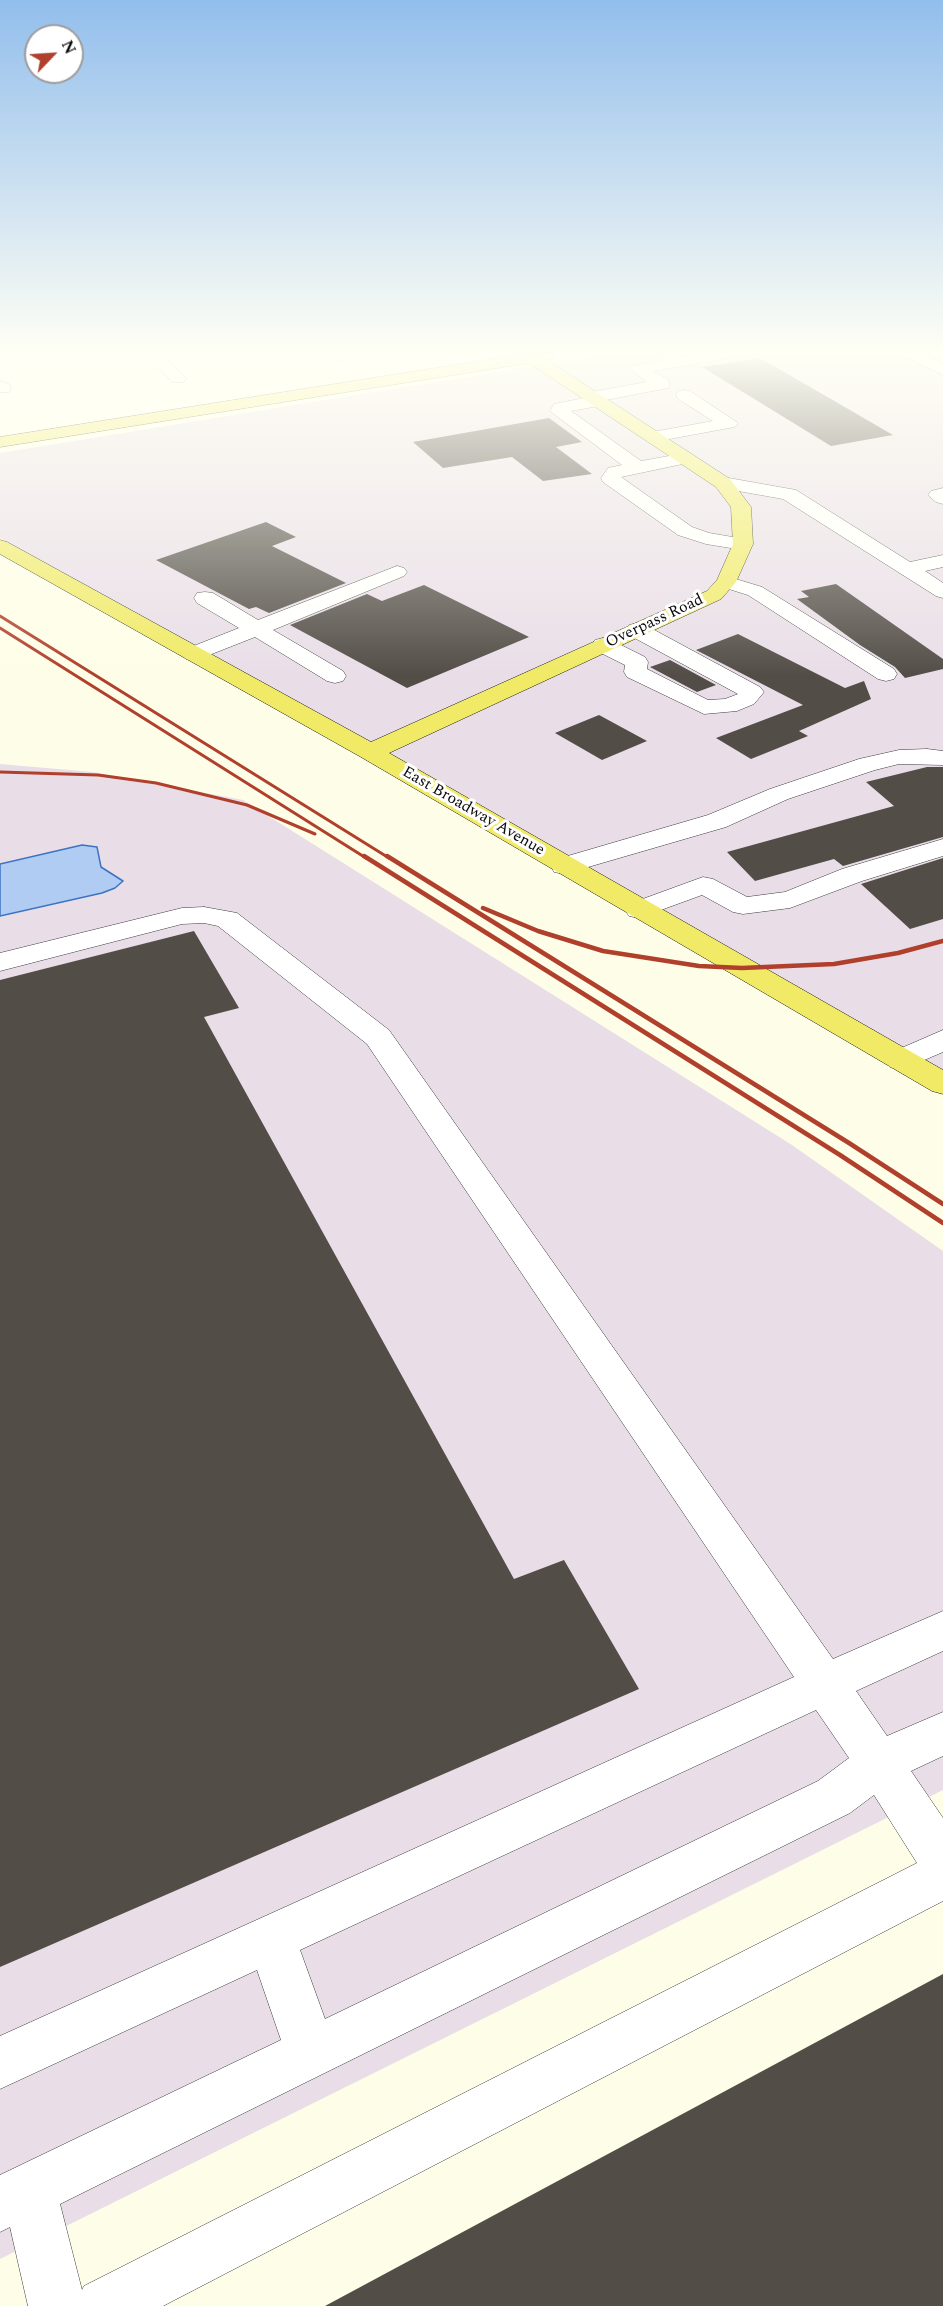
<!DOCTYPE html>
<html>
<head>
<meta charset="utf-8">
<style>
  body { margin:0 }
  #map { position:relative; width:943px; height:2306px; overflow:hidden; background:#fefee8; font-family:Spectral,serif }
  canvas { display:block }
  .north { position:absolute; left:24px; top:24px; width:60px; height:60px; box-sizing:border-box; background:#fff; border:2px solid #9d9d9d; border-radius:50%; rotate:65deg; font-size:16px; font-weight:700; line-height:24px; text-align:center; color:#0a0a0a }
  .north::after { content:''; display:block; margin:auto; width:21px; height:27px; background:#b0402c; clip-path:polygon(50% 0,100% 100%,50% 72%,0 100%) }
</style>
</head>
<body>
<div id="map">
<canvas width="943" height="2306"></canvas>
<div class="north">N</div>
</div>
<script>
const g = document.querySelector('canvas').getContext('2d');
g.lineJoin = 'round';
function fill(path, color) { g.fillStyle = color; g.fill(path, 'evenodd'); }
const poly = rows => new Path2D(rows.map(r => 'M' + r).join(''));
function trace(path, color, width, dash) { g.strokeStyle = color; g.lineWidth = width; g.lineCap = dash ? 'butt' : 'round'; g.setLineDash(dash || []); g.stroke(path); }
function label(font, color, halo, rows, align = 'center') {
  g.font = font + ' Spectral,serif'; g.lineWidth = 6; g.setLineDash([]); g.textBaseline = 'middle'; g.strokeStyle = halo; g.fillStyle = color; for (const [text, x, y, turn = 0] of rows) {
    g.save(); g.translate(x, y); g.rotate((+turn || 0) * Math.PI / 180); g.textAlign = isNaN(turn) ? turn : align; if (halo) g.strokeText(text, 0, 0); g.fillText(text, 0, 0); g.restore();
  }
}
fill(poly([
  [615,353,943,353,943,1071,387,752,722,597,736,583,753,545,751,507,550,363],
  [535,366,714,484,732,508,733,544,726,561,716,581,705,592,372,744,0,538,0,453],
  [0,764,93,772,243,800,792,1145,943,1251,943,1790,0,2259,0,916,102,893,115,888,122,881,101,867,82,845,0,864]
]), '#e9dee8');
const water = poly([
  [82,845,97,847,101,867,123,881,115,888,102,893,0,916,0,864,82,845]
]);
fill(water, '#b1ccf2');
trace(water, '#3c73c4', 1.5);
fill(poly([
  [760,358,843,406,893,435,831,446,702,367],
  [549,418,582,442,556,447,592,474,543,481,512,457,443,468,413,442],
  [266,522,296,537,272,546,346,583,269,613,256,607,249,609,156,560],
  [836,584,943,659,943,669,905,678,895,667,860,645,797,599,809,597,801,591],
  [424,585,529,637,407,688,290,625,367,594,382,601],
  [738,634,845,688,864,681,871,699,799,731,808,736,751,759,716,738,803,705,696,650],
  [670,660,716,685,697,692,650,667],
  [599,715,647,741,602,760,555,733],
  [927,767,943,767,943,837,843,866,834,859,755,881,727,852,894,806,866,782],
  [943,858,943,919,910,929,861,884],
  [194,931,239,1008,204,1017,514,1579,564,1560,639,1689,0,1967,0,980],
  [943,1974,943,2306,325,2306]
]), '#524d47');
const minor = poly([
  [144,353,161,353,186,378,184,382,172,382,144,353],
  [333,353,350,353,352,356,344,361,338,359,333,353],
  [654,353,673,353,680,357,702,353,737,353,729,358,653,371,668,380,670,384,668,388,606,400,604,405,571,411,641,461,686,453,692,454,695,458,692,462,621,477,692,527,709,533,750,540,753,544,750,548,743,550,706,544,678,535,603,482,601,478,608,468,622,465,550,411,554,404,584,398,586,393,647,382,630,369,632,366,662,360,654,353],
  [901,353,921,353,943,364,943,375,903,356,901,353],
  [0,381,9,384,11,388,9,392,0,392,0,381],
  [684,390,690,391,738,423,735,427,729,428,653,442,647,441,644,437,647,433,713,421,678,399,676,395,678,391,684,390],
  [723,477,796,490,910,562,943,555,943,567,925,571,943,583,943,598,936,596,783,499,716,487,714,483,716,479,723,477],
  [943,488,943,504,936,502,928,495,931,491,943,488],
  [397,566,404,568,407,572,404,576,273,630,343,671,346,676,343,681,335,683,327,681,255,637,194,661,186,659,183,654,186,649,239,628,197,603,194,598,197,593,205,592,213,593,258,620,397,566],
  [726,576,762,587,894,669,897,674,894,679,886,681,878,679,748,595,719,586,716,582,719,578,726,576],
  [637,623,645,625,760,687,764,692,754,704,737,711,704,714,627,677,624,672,625,665,595,650,592,645,595,640,603,638,611,640,645,657,648,662,647,669,708,700,725,699,738,694,629,635,626,630,629,625,637,623],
  [927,749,943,751,943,765,899,764,875,770,788,799,726,827,564,874,554,872,551,866,554,860,708,815,770,789,859,759,899,750,927,749],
  [943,839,943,856,862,881,790,908,743,914,733,912,702,895,639,918,629,916,625,910,629,904,703,877,713,879,747,897,785,892,842,869,943,839],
  [204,907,237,913,389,1030,833,1659,943,1611,943,1651,856,1691,887,1736,943,1712,943,1756,911,1771,943,1818,943,1901,163,2306,28,2306,10,2227,0,2232,0,2175,281,2040,257,1970,0,2089,0,2036,794,1677,367,1044,218,926,204,923,182,924,0,971,0,953,182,908,204,907],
  [816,1710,849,1758,818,1781,325,2019,300,1950,816,1710],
  [874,1795,917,1863,84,2286,82,2290,60,2204,850,1813,874,1795],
  [943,1030,943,1052,901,1070,890,1067,885,1060,890,1053,943,1030]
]);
const major = poly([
  [517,353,555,353,556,355,554,358,547,360,730,479,751,507,753,544,736,582,721,599,389,753,943,1070,943,1094,932,1091,361,757,0,554,0,540,7,542,371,742,707,591,717,580,733,544,731,507,716,487,529,363,0,447,0,437,518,355,517,353]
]);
trace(minor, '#3d3d3d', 1);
trace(major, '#1b1b1b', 1);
fill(minor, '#fff');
fill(major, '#f0ea66');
trace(poly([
  [0,616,389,858],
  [0,628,366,858],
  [0,772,98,775,156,783,247,805,315,834]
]), '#b0402c', 3);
trace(poly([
  [364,856,840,1155,943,1223],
  [387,856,849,1143,943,1204],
  [483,908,538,931,603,951,699,966,742,968,834,964,898,953,943,941]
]), '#b0402c', 4.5);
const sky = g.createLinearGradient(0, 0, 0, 676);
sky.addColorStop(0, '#92beec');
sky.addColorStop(0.52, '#fffff5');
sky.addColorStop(1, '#fffff500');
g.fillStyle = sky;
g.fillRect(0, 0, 943, 676);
label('16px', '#0a0a0a', '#fff', [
  ["Overpass Road",655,622,-25],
  ["East Broadway Avenue",473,812,30]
]);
</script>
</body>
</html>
